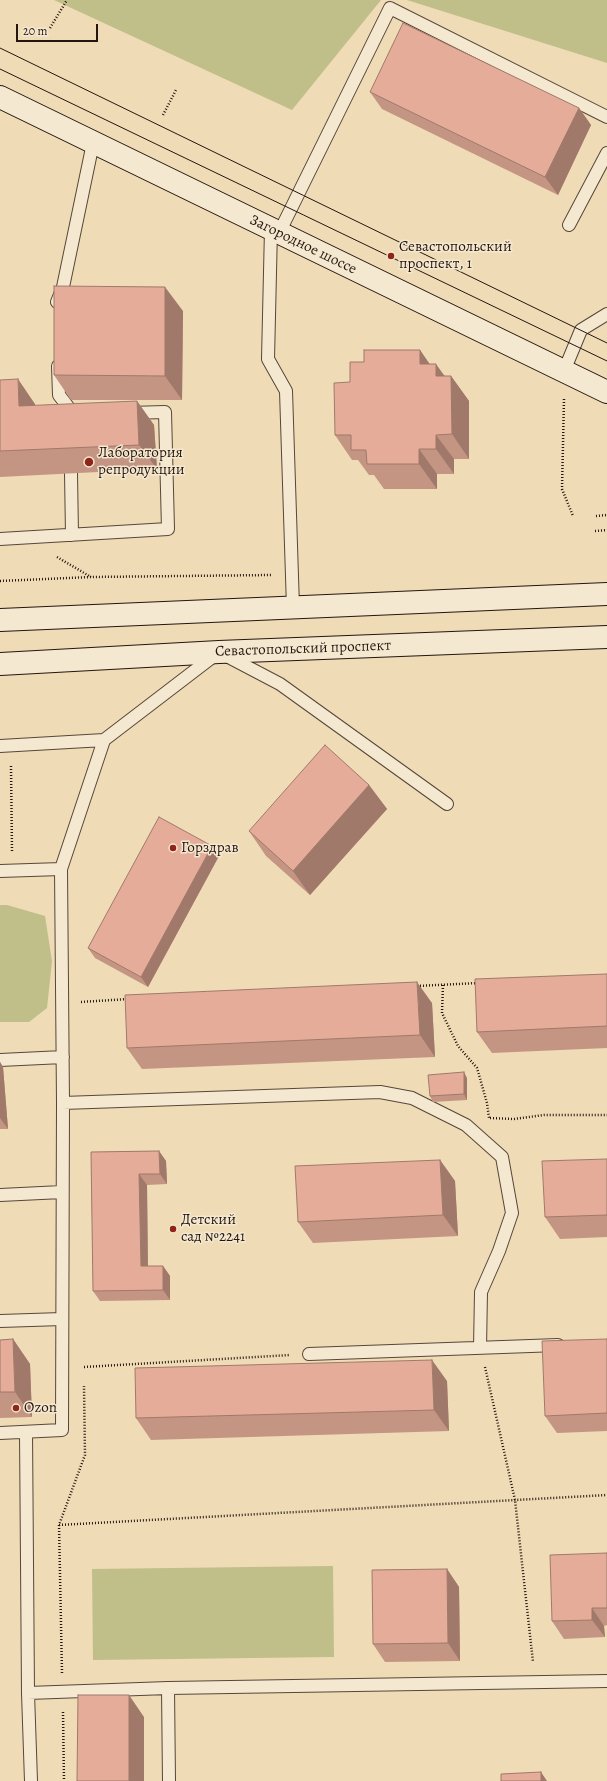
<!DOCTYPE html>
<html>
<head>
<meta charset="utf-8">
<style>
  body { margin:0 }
  #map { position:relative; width:607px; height:1781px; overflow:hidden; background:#efdbb6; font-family:Alegreya,serif }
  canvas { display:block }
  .scale { position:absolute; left:16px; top:24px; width:82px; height:18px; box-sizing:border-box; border:2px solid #24160f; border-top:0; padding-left:5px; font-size:12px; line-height:14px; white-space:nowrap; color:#24160f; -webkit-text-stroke:3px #f5e8d0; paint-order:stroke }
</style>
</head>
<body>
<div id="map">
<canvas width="607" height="1781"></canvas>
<div class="scale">20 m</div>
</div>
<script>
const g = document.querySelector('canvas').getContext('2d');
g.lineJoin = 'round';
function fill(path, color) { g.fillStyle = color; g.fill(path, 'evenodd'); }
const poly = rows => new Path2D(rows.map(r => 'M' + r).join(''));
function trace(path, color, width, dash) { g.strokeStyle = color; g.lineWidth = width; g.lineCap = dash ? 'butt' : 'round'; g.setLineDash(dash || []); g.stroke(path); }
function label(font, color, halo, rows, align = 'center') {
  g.font = font + ' Alegreya,serif'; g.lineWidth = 3; g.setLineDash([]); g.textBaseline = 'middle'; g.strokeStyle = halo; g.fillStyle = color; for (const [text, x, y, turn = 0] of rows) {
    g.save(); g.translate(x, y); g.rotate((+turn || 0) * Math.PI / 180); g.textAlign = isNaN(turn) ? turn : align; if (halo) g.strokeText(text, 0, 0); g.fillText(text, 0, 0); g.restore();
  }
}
fill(poly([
  [54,0,381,0,292,110],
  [407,0,607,0,607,63],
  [0,905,7,905,45,916,52,961,47,1008,29,1022,0,1022],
  [333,1566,334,1657,93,1660,92,1569]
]), '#c0be89');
const service = poly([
  [569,225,607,153],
  [271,229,268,359,286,391,293,607],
  [279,233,390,8,607,117],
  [57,302,63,287,93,143],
  [58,366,59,395,75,416],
  [564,371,581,330,607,314],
  [71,473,72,535],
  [0,539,168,529,165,412,129,413],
  [0,746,104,740,219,652,280,684,447,804],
  [0,871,61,869],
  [0,1060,63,1057],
  [63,1103,380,1092,412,1098,466,1125,502,1157,512,1213,499,1251,481,1292,480,1348],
  [0,1195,62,1192],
  [0,1321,62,1319],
  [309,1354,558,1345],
  [26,1432,28,1693,31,1781],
  [0,1433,62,1430,63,1103,61,869,104,740],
  [168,1688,169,1781],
  [28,1693,168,1688,607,1681]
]);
const secondary = poly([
  [0,97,607,392],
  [0,620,607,594],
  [0,664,219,652,607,637]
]);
trace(service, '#574739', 14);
trace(secondary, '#24160f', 24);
trace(poly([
  [50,28,67,0],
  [163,115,176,90],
  [564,399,562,489,573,516],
  [596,516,607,515],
  [595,531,607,530],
  [57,557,91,577],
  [0,581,91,577,272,575],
  [11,766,12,851],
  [443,985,442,1013,458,1046,477,1068,487,1103,489,1118],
  [417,986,478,983],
  [81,1002,128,999],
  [490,1118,514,1119,544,1115,607,1115],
  [84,1367,290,1355],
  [485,1367,515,1500,533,1662],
  [59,1525,607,1495],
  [62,1673,59,1525,85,1455,84,1386],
  [63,1712,64,1781]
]), '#24160f', 2.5, [1, 2]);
trace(service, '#f5e8d0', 12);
trace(secondary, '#f5e8d0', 22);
trace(poly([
  [0,48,607,343],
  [0,69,607,361]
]), '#24160f', 1);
fill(poly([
  [370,92,579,108,591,125,558,195,382,109],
  [183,311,182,400,71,400,54,375],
  [420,350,429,364,445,376,451,376,469,401,469,459,454,459,454,474,437,474,437,489,384,489,374,475,369,475,358,460,352,460,335,435,350,382,364,362],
  [0,380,35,404,35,406,137,401,154,425,157,469,0,477],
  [369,785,387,809,310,895,266,856,249,831],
  [219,856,148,987,95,958,88,948],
  [607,974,607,1048,492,1053,477,1032],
  [432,1003,435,1057,142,1069,127,1048],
  [0,1062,3,1067,8,1129,0,1129],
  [467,1078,467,1100,433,1102,430,1096],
  [159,1151,166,1161,167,1184,147,1185,148,1266,163,1266,170,1276,170,1300,100,1301,93,1291,91,1152],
  [607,1159,607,1237,560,1239,545,1217],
  [440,1160,455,1181,458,1236,313,1243,298,1222],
  [13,1339,30,1364,32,1417,0,1418,0,1340],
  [607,1339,607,1431,557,1433,545,1416],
  [447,1381,449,1431,151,1440,136,1418],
  [607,1553,607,1625,604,1626,605,1637,564,1639,552,1621],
  [447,1569,459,1587,460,1661,385,1662,373,1644]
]), '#c59584');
fill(poly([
  [579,108,591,125,558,195,545,177],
  [165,287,183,311,182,400,165,376],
  [420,350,436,373,436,364,451,385,451,376,469,401,469,459,452,434,420,364],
  [18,379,35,404,36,431,19,406],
  [137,401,154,425,157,469,139,445],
  [436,435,454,459,454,474,436,449],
  [419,449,437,474,437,489,419,464],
  [369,785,387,809,310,895,293,871],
  [212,846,219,856,148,987,141,977],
  [417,982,432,1003,435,1057,420,1035],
  [0,1062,3,1067,8,1129,0,1118],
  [464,1072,467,1078,467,1100,464,1094],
  [159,1151,166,1161,167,1184,160,1174],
  [440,1160,455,1181,458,1236,443,1215],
  [139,1174,147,1185,148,1277,141,1266],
  [163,1266,170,1276,170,1300,163,1290],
  [13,1339,30,1364,32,1417,15,1392],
  [432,1360,447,1381,449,1431,434,1410],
  [447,1569,459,1587,460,1661,448,1643],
  [592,1608,604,1626,605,1637,592,1620],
  [129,1695,144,1717,144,1781,129,1781],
  [541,1772,547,1781,541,1781]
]), '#a0796b');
const building = poly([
  [403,23,579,108,545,177,370,92,403,23],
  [54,286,165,287,165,376,54,375,54,286],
  [364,350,420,350,420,364,436,364,436,376,451,376,452,434,436,435,436,449,419,449,419,464,367,464,366,450,351,450,351,435,335,435,334,383,350,382,350,362,364,362,364,350],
  [18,379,19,406,137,401,139,445,0,451,0,380,18,379],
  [325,745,369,785,293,871,249,831,325,745],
  [159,817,212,846,141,977,88,948,159,817],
  [607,974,607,1026,477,1032,475,979,607,974],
  [417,982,420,1035,127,1048,125,995,417,982],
  [464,1072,464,1094,430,1096,428,1075,464,1072],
  [159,1151,160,1174,139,1174,141,1266,163,1266,163,1290,93,1291,91,1152,159,1151],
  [607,1159,607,1215,545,1217,542,1161,607,1159],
  [440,1160,443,1215,298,1222,295,1166,440,1160],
  [13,1339,15,1392,0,1392,0,1340,13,1339],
  [607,1339,607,1413,545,1416,542,1341,607,1339],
  [432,1360,434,1410,136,1418,135,1368,432,1360],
  [607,1553,607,1608,592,1608,592,1620,552,1621,550,1555,607,1553],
  [447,1569,448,1643,373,1644,372,1570,447,1569],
  [78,1695,129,1695,129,1781,77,1781,78,1695],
  [541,1772,541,1781,501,1781,501,1774,541,1772]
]);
fill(building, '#e5ad99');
trace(building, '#a0796b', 1);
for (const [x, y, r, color] of [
  [391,256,4,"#8f2418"],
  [89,462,5,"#8f2418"],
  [173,848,4,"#8f2418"],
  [173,1229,4,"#8f2418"],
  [16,1408,4,"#8f2418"]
]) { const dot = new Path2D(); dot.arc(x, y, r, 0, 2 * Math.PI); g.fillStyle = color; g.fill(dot); trace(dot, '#f5e8d0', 1.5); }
label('15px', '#24160f', '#f5e8d0', [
  ["Загородное шоссе",303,245,26],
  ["Севастопольский проспект",303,649,-2]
]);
label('15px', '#24160f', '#f5e8d0', [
  ["Севастопольский",399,247],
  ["проспект, 1",399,264],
  ["Лаборатория",98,453],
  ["репродукции",98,470],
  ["Горздрав",181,848],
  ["Детский",181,1220],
  ["сад №2241",181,1237],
  ["Ozon",24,1408]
], 'left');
</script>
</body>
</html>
